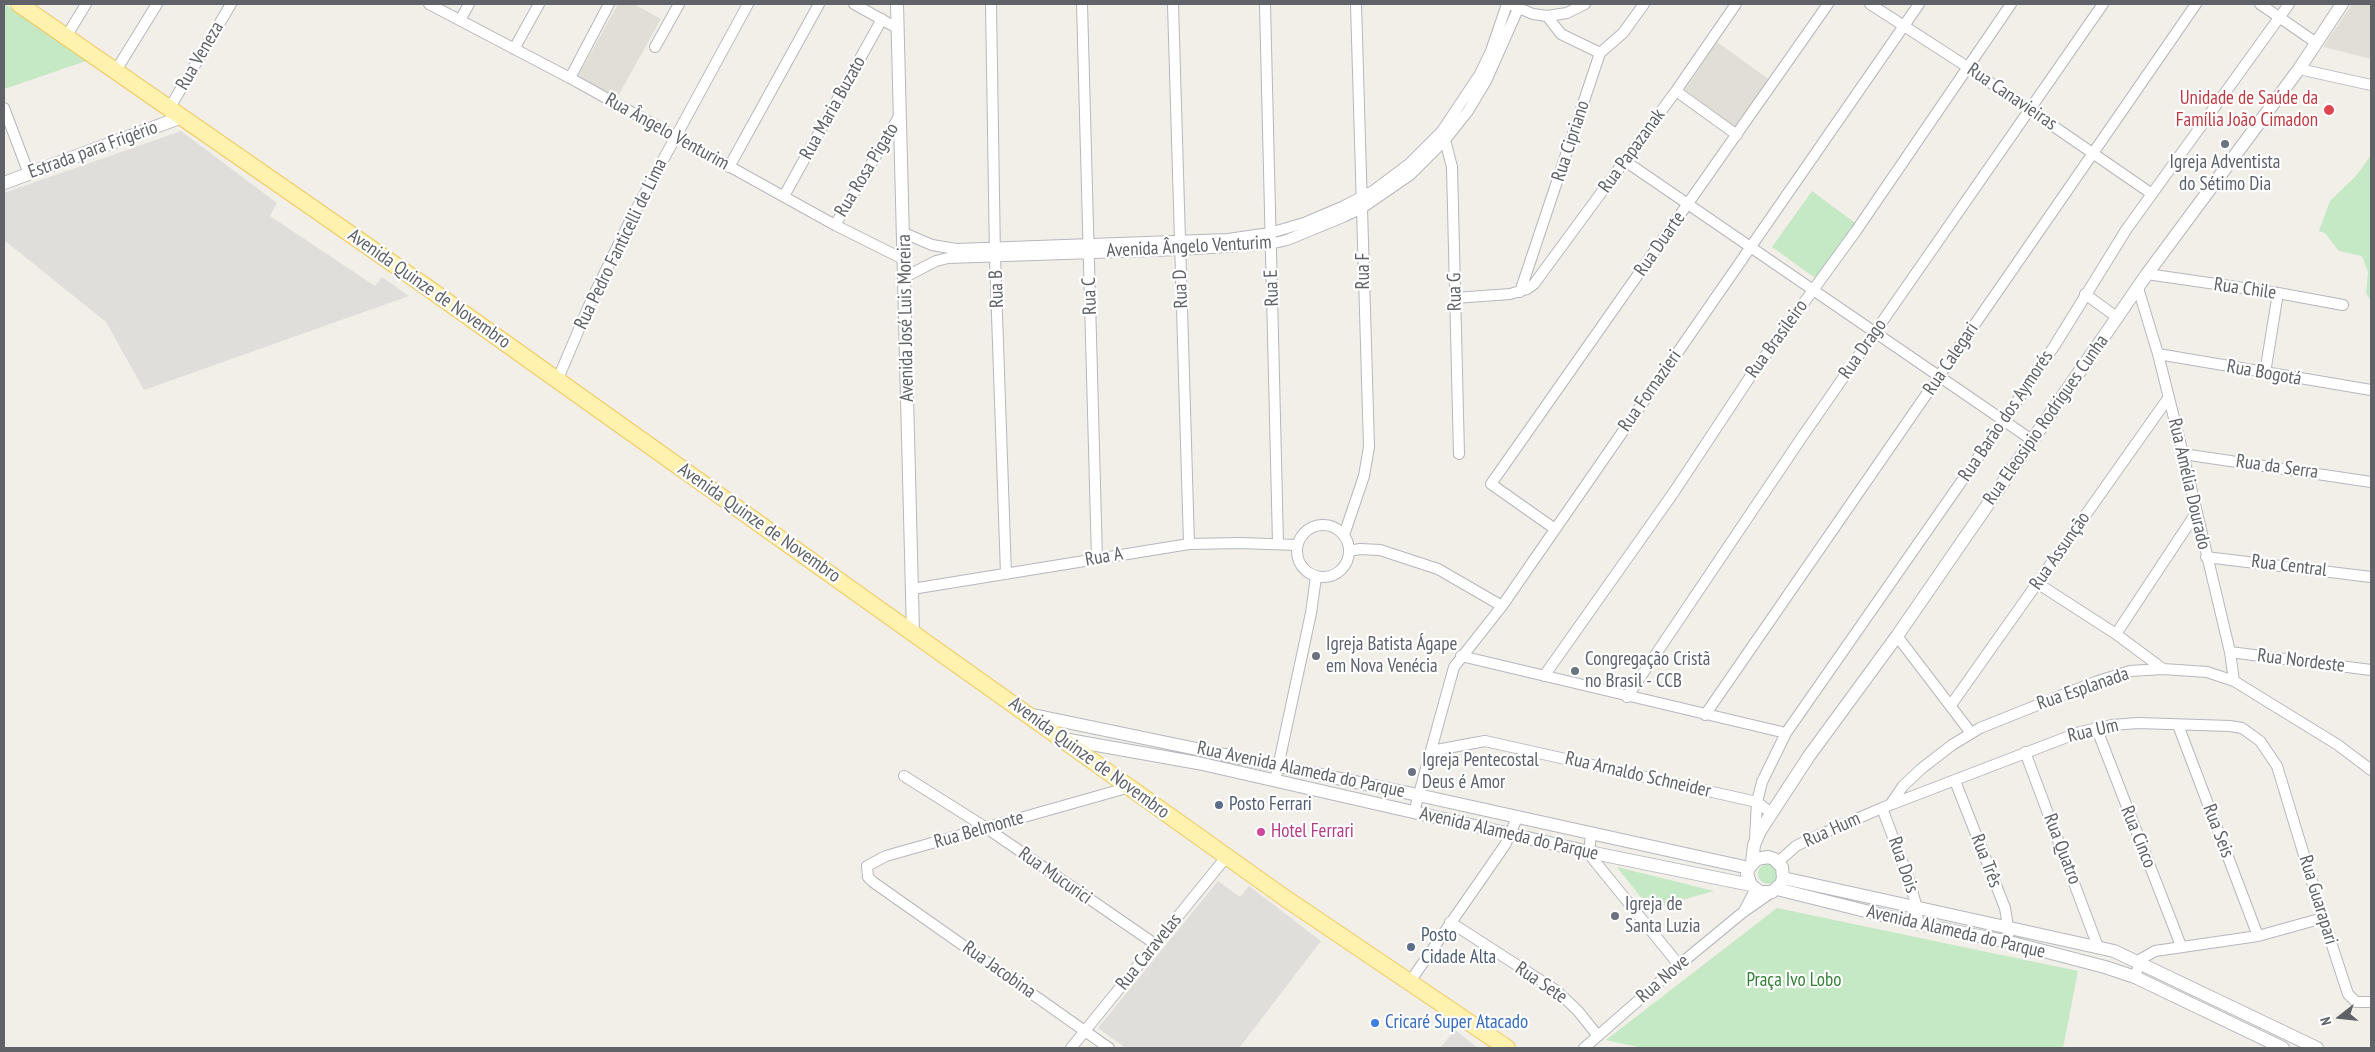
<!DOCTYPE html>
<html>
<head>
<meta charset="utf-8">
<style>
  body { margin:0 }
  #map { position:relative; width:2375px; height:1052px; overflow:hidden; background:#f1efe8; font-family:"PT Sans Narrow",sans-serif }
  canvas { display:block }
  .frame { position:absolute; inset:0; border:5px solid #5f6368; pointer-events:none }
  .north { position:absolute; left:2315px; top:992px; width:50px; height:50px; -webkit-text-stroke:4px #fff; paint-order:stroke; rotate:254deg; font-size:14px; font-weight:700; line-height:20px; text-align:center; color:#5f6368 }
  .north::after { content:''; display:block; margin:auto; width:18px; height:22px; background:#5f6368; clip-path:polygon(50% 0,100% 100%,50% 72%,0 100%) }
</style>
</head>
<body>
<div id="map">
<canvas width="2375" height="1052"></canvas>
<div class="frame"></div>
<div class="north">N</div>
</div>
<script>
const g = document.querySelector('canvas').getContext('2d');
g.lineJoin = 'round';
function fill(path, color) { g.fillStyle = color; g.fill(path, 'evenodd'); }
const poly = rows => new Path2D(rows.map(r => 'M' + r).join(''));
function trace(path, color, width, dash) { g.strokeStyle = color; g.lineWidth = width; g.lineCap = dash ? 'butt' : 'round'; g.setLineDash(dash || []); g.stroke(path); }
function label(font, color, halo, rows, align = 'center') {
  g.font = font + ' "PT Sans Narrow",sans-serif'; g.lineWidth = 4.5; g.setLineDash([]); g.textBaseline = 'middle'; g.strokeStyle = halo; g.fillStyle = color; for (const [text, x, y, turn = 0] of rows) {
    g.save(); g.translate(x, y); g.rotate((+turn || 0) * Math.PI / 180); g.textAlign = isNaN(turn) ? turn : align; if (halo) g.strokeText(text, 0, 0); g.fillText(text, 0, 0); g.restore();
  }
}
fill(poly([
  [181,131,277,203,270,216,375,286,382,277,409,296,144,390,106,322,4,240,4,193],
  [1218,881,1240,897,1249,886,1321,941,1239,1048,1126,1048,1098,1028],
  [1455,1030,1478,1048,1440,1048]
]), '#e0deda');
fill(poly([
  [618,4,634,4,661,19,617,98,578,76],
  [2352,4,2371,5,2371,59,2323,47],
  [1717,42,1770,80,1737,128,1685,90]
]), '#e1ded6');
fill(poly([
  [4,4,5,4,86,61,4,89],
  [2371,155,2371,301,2366,293,2368,272,2362,256,2339,251,2325,233,2319,231,2330,201,2356,176],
  [1812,191,1858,225,1818,280,1772,247],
  '1758 874a10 10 0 1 1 20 0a10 10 0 1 1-20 0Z',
  [1617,867,1714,891,1650,909],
  [1777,908,2078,971,2063,1048,1642,1048,1606,1040]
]), '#c5e8c5');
const minor = poly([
  [429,4,570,78,835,225,905,260],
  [854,4,897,28],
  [991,4,995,257,1006,574],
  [1082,4,1097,559],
  [1173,4,1189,544],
  [1265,4,1278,543],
  [1870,4,1969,68,2152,194],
  [2260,4,2315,42],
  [1514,6,1533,14,1547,16,1567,13,1585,4],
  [1547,16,1561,34,1600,53],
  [460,20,469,4],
  [66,37,86,4],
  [655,47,679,4],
  [514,49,539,4],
  [2299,69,2371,85],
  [115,72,157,4],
  [570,78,609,4],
  [1676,91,1737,135],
  [4,108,29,174],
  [169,109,231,4],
  [1444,136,1452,167,1459,454],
  [1625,161,2032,440],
  [729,167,819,4],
  [784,196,882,19],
  [835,225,900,115],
  [904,233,932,245,956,249,1228,239,1270,233,1304,223,1344,206,1373,191,1409,164,1442,131,1480,74,1491,51,1507,4],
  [2147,274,2278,293,2343,305],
  [905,277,936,261,948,258,1180,250,1270,244,1287,240,1343,217,1362,208,1410,175,1445,140,1468,111,1486,81,1518,9],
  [2138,288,2158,354,2183,454,2230,652,2234,681],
  [1520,292,1600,53,1623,33,1644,4],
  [2085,294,2118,318],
  [1455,298,1510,294,1527,289,1534,284,1676,91,1736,4],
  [2158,354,2371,390],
  [2265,373,2278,293],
  [557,381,591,301,632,217,748,4],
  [2183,454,2371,482],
  '1297 551a26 26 0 1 1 52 0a26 26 0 1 1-52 0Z',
  [1555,529,1491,484,1828,4],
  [1344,535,1364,476,1369,447,1356,4],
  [1349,551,1360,549,1380,550,1438,569,1502,606],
  [2206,557,2371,577],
  [2037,583,2116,634,2163,669],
  [912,589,1189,544,1240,543,1297,545],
  [2116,634,2196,513],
  [1897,636,1971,733],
  [2230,652,2371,670],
  [1461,656,1786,733],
  [1544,676,1674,492,1752,374,1856,231,2011,4],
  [1627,697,1802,437,2103,4],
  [1951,705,2169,397],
  [1705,715,2196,4],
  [2178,725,2258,936],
  [2096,727,2181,946],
  [1431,751,1485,741,1757,802,1771,813],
  [2025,752,2098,947],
  [904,776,985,827,1155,944],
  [1275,781,1311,613,1316,577],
  [1955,781,2005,908,2009,933],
  [1890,805,1903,786,1921,769,1952,745,1980,728,2095,682,2130,671,2163,669,2207,672,2234,681,2338,745,2371,770],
  [1882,808,1909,880,1917,908,1918,924],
  [1414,812,1454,667,1502,606,1919,4],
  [1591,834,1589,852,1593,859,1679,965],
  [1755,839,1757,802,1762,782,1786,733,2005,419,2055,345,2126,230,2289,4],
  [1778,862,1796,846,1810,839,1882,808,2080,732,2112,725,2138,723,2230,726,2242,728,2260,741,2277,766,2323,918,2348,994,2356,1002,2371,1002],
  [1744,911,1755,890],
  [1450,922,1557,991,1578,1011,1598,1036],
  [2135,977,2141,959,2155,951,2258,936,2323,918],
  [1409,983,1505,845,1517,818],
  [1071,1048,1227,856],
  [1109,1048,873,882,868,877,867,866,886,856,1130,787],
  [1584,1048,1679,965,1742,913,1772,892]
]);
const tertiary = poly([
  [897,4,913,633],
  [4,183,182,117],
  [1028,714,1418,795,1749,868],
  [1063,739,1198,763,1589,852,1751,885,1760,892,1772,892,1781,884,1783,878,1782,867,1774,859,1768,857,1757,859,1749,868,1747,874,1751,885],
  [1752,863,1754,845,1760,831,1809,756,1897,636,2147,274,2299,69,2342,4],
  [1783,878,2114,951,2317,1048],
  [1777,889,1918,924,2009,942,2105,967,2135,977,2283,1048]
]);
const primary = poly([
  [19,4,428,288,1285,898,1507,1048]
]);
trace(minor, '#b5b8bc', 12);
trace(tertiary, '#b5b8bc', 14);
trace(primary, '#f2c960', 18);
trace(minor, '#fff', 10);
trace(tertiary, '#fff', 12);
trace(primary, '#fff2af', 16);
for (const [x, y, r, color] of [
  [2329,110,6,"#e0444e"],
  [2225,144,5,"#6b7280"],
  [1316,656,5,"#6b7280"],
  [1575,671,5,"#6b7280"],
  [1412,772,5,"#6b7280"],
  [1219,805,5,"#5c6f8a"],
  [1261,832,5,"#d1479c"],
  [1615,916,5,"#6b7280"],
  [1411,947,5,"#5c6f8a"],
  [1375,1023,5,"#3f7fe0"]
]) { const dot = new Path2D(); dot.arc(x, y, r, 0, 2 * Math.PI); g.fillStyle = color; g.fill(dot); trace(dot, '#fff', 2); }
label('19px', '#5f6368', '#fff', [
  ["Rua Veneza",200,56,-60],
  ["Rua Canavieiras",2012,97,34],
  ["Rua Maria Buzato",833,108,-61],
  ["Rua Ângelo Venturim",667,132,29],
  ["Rua Cipriano",1571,141,-72],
  ["Estrada para Frigério",93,150,-20],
  ["Rua Papazanak",1632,151,-54],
  ["Rua Rosa Pigato",867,170,-59],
  ["Rua Pedro Fanticelli de Lima",621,244,-64],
  ["Rua Duarte",1660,244,-55],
  ["Avenida Ângelo Venturim",1189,247,-3],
  ["Rua F",1364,271,-90],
  ["Rua E",1272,288,-92],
  ["Avenida Quinze de Novembro",429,289,35],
  ["Rua B",997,289,-92],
  ["Rua D",1181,289,-92],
  ["Rua Chile",2245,289,8],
  ["Rua G",1455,292,-91],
  ["Rua C",1090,296,-92],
  ["Avenida José Luis Moreira",906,318,-91],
  ["Rua Brasileiro",1777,339,-54],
  ["Rua Drago",1863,349,-55],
  ["Rua Calegari",1951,359,-56],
  ["Rua Bogotá",2264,373,10],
  ["Rua Fornazieri",1650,391,-55],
  ["Rua Barão dos Aymorés",2006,416,-56],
  ["Rua Eleosipio Rodrigues Cunha",2046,420,-55],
  ["Rua da Serra",2277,467,8],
  ["Rua Amélia Dourado",2189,484,77],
  ["Avenida Quinze de Novembro",759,523,35],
  ["Rua Assunção",2060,551,-55],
  ["Rua A",1104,557,-10],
  ["Rua Central",2289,566,7],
  ["Rua Nordeste",2301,661,7],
  ["Rua Esplanada",2083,689,-19],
  ["Rua Um",2093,731,-13],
  ["Avenida Quinze de Novembro",1089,758,36],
  ["Rua Avenida Alameda do Parque",1301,770,12],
  ["Rua Arnaldo Schneider",1638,775,13],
  ["Rua Belmonte",979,830,-16],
  ["Rua Hum",1832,830,-24],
  ["Rua Seis",2218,831,69],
  ["Avenida Alameda do Parque",1509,834,13],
  ["Rua Cinco",2138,837,68],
  ["Rua Quatro",2062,849,69],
  ["Rua Três",1986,861,69],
  ["Rua Dois",1903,865,71],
  ["Rua Mucurici",1055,876,35],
  ["Rua Guarapari",2318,900,73],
  ["Avenida Alameda do Parque",1956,932,13],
  ["Rua Caravelas",1149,952,-51],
  ["Rua Jacobina",999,970,35],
  ["Rua Nove",1663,979,-41],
  ["Rua Sete",1541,983,34]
]);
label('19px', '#be3a42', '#fff', [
  ["Unidade de Saúde da",2318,99],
  ["Família João Cimadon",2318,121]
], 'right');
label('19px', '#5b616d', '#fff', [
  ["Igreja Adventista",2225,163,"center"],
  ["do Sétimo Dia",2225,185,"center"],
  ["Igreja Batista Ágape",1326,645],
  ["em Nova Venécia",1326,667],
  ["Congregação Cristã",1585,660],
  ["no Brasil - CCB",1585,682],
  ["Igreja Pentecostal",1422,761],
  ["Deus é Amor",1422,783],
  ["Igreja de",1625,905],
  ["Santa Luzia",1625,927]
], 'left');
label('19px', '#4e5e75', '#fff', [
  ["Posto Ferrari",1229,805],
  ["Posto",1421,936],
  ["Cidade Alta",1421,958]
], 'left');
label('19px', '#b23c85', '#fff', [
  ["Hotel Ferrari",1271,832]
], 'left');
label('19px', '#348238', '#fff', [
  ["Praça Ivo Lobo",1794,981]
]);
label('19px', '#366cbe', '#fff', [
  ["Cricaré Super Atacado",1385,1023]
], 'left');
</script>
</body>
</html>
